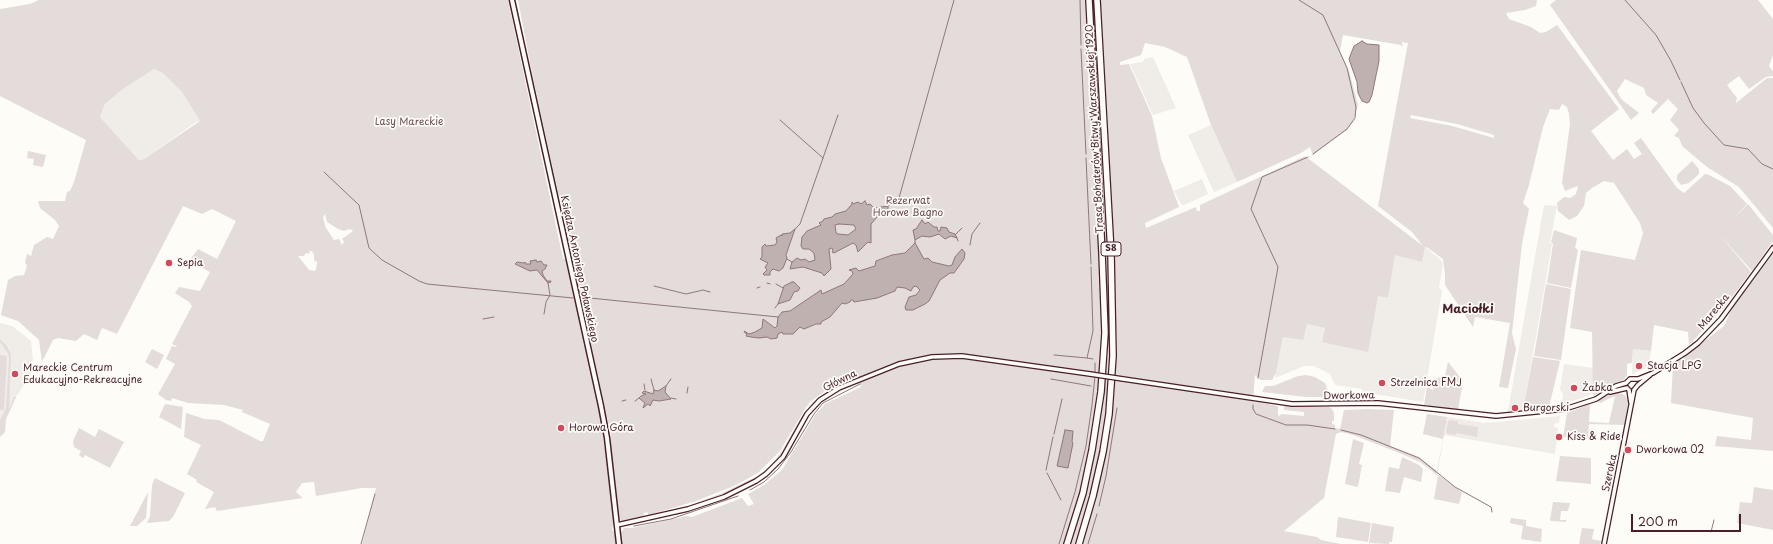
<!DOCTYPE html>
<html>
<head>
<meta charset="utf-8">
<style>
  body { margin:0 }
  #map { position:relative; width:1773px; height:544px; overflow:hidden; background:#fdfcf7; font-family:"Playpen Sans",sans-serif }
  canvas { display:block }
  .scale { position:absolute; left:1631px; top:514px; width:110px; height:18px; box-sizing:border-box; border:2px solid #4a1f2b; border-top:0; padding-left:5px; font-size:12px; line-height:14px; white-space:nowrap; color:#4a1f2b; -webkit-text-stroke:3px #fdfcf7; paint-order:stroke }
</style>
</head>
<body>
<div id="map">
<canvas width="1773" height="544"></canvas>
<div class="scale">200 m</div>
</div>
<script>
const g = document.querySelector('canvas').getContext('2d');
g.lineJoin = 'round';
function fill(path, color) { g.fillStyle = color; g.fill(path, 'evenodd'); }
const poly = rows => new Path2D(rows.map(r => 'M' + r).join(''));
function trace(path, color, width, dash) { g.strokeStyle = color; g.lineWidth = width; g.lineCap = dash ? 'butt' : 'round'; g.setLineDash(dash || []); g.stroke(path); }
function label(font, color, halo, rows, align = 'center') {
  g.font = font + ' "Playpen Sans",sans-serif'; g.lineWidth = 3.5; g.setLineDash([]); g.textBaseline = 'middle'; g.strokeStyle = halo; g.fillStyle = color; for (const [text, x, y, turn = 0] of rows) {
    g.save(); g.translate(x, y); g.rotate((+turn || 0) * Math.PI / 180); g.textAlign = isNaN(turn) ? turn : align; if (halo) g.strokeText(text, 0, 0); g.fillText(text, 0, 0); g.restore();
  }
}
fill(poly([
  [1153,57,1176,108,1153,115,1130,64,1143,62,1144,59],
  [154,69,163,73,182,92,200,121,196,122,144,159,139,160,100,117,105,104,123,89],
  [1211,125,1237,182,1214,192,1188,135],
  [1202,179,1208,194,1184,205,1181,204,1174,191],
  [1544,205,1557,206,1550,243,1552,244,1523,411,1508,411],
  [1425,247,1441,260,1443,265,1439,287,1442,291,1423,402,1362,392,1362,389,1335,385,1330,374,1314,366,1304,366,1275,378,1283,337,1307,324,1325,328,1323,342,1379,296,1388,298,1395,254],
  [0,323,12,326,31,341,33,360,30,376,16,397,6,419,0,427],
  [1633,349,1651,351,1649,367,1632,374],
  [1564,364,1593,368,1593,394,1562,405,1563,394,1560,390],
  [1560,416,1559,423,1555,423,1554,427,1558,428,1555,454,1444,435,1447,417,1485,423]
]), '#f0ece8');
fill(poly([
  [39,0,508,0,560,245,563,258,567,260,599,410,610,484,614,518,612,530,615,532,617,544,362,544,376,488,362,488,316,496,314,482,302,483,296,492,303,498,217,511,215,507,205,509,214,492,196,482,197,480,187,474,201,445,184,437,186,413,205,419,219,420,260,441,263,441,270,424,242,412,243,410,224,405,188,403,172,398,171,401,166,400,158,394,175,364,166,359,172,346,176,347,177,346,172,344,192,306,189,302,175,293,179,287,200,291,210,272,189,261,198,249,217,259,236,221,212,209,202,214,183,206,117,334,102,328,97,340,84,334,76,341,58,338,53,340,42,362,39,340,18,321,1,315,8,280,15,276,24,275,27,266,25,262,27,254,31,256,34,245,47,237,53,239,59,226,55,220,40,208,38,201,65,201,67,192,70,191,74,182,86,140,0,96,0,9,30,4],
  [154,69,163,73,182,92,200,121,144,159,139,160,100,117,105,104,123,89],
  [325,214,327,222,338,229,344,231,350,229,353,231,342,239,344,242,342,245,339,239,334,240,326,228,323,217],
  [310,250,314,254,314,260,317,262,316,270,314,271,309,270,298,256,304,256,306,253,309,254],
  [518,0,1537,0,1536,6,1525,10,1506,13,1509,19,1531,27,1540,33,1546,32,1557,25,1619,109,1591,131,1613,160,1627,149,1634,159,1642,154,1634,143,1641,138,1677,188,1684,193,1705,174,1709,175,1730,186,1747,204,1734,218,1748,204,1773,235,1773,241,1752,271,1718,233,1751,272,1722,310,1689,345,1688,332,1654,325,1651,351,1633,349,1632,363,1627,364,1627,376,1622,381,1593,396,1592,332,1570,328,1581,250,1635,260,1643,233,1640,223,1614,183,1604,181,1592,188,1586,193,1584,206,1577,216,1569,220,1558,211,1557,203,1564,197,1570,198,1576,194,1578,186,1565,191,1562,183,1570,124,1569,114,1567,107,1562,104,1559,110,1550,109,1543,127,1529,185,1523,203,1529,209,1522,244,1512,333,1516,349,1508,388,1499,387,1510,323,1475,317,1473,327,1445,285,1445,275,1443,259,1428,248,1425,247,1422,262,1395,255,1388,298,1378,296,1368,352,1322,342,1325,328,1307,324,1303,340,1283,337,1276,373,1272,380,1260,380,1255,375,1253,401,1278,406,1278,415,1279,416,1282,414,1304,416,1304,412,1284,410,1284,406,1329,407,1332,409,1334,413,1334,421,1332,421,1332,424,1335,425,1335,428,1340,429,1344,410,1368,409,1394,410,1390,446,1419,457,1437,471,1443,439,1423,434,1427,414,1447,417,1437,475,1420,462,1397,452,1353,435,1341,432,1336,434,1324,498,1284,531,1317,537,1321,540,1341,544,622,544,621,533,624,528,632,528,687,516,692,517,742,498,748,506,754,504,748,494,764,485,782,470,815,415,825,404,861,387,858,379,830,391,816,401,804,415,780,456,768,470,756,478,712,499,682,509,652,516,680,509,720,494,760,475,772,464,782,451,800,419,813,402,830,390,857,378,857,376,830,387,810,402,805,409,780,451,758,473,734,486,696,501,649,515,647,512,644,513,643,518,624,522,620,520,610,441,611,435,532,73],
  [1343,35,1401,45,1403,47,1402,42,1408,43,1378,206,1412,232,1423,246,1305,156,1200,205,1200,211,1197,211,1196,207,1146,228,1145,223,1179,207,1161,158,1152,116,1129,64,1120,65,1120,62,1141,55,1145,43,1165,47,1187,57,1211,125,1237,182,1301,153,1310,147,1313,155,1347,130,1353,122,1358,105,1349,71,1340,51],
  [1411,115,1457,124,1494,135,1494,138,1452,126,1410,118],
  [1556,0,1758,0,1773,19,1773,55,1769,66,1773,71,1773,76,1766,77,1749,89,1739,76,1727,85,1737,98,1736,103,1767,78,1773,78,1773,228,1739,187,1707,167,1682,146,1679,138,1674,136,1679,130,1670,120,1678,109,1668,99,1653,114,1651,111,1658,103,1646,95,1644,88,1625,79,1617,91,1621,99,1639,113,1631,120,1550,5],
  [28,151,46,155,43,167,33,165,34,159,27,158],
  [1692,161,1699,169,1699,174,1689,183,1681,185,1677,180,1677,175],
  [1554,230,1577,238,1575,248,1578,250,1571,288,1547,283,1553,244,1551,242],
  [1773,251,1773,451,1715,446,1717,436,1751,440,1753,418,1671,403,1673,365,1724,326,1733,306],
  [1546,284,1571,289,1561,360,1534,356],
  [0,339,6,345,11,354,9,409,14,397,16,397,6,419,5,432,0,437,0,420,6,408,9,359,8,353,0,342],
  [152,349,164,355,157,369,145,362],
  [0,355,7,356,4,410,0,410],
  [1533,357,1560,361,1549,407,1523,410],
  [1448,362,1463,381,1458,410,1424,405,1427,387,1433,390,1435,379,1445,376],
  [1306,375,1315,377,1325,383,1328,392,1328,397,1306,397,1262,392,1265,386,1273,386,1298,376],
  [1619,390,1619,393,1625,395,1628,401,1626,425,1589,424,1588,437,1563,437,1567,413,1590,404,1589,422,1609,423,1615,396,1600,403,1598,400],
  [165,404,183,407,181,429,159,417],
  [1450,420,1458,421,1458,424,1478,427,1477,437,1457,433,1456,435,1448,434,1446,432,1448,422],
  [79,428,95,437,99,429,124,442,110,468,85,455,83,458,79,455,81,451,74,447,73,441],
  [1353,439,1364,443,1359,464,1362,465,1358,487,1345,484],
  [1560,456,1591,458,1591,484,1556,481],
  [1402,457,1419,465,1423,469,1421,482,1404,477,1400,493,1385,491,1389,467,1399,469],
  [1438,475,1462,492,1459,504,1434,499],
  [155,478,185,493,173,517,169,521,147,523,150,516,152,485],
  [1754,487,1773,490,1773,530,1737,523,1740,502,1752,503],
  [148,492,146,518,137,526,130,526],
  [1553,502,1570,503,1568,511,1561,511,1560,520,1566,520,1566,522,1551,521,1550,520],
  [1338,517,1371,523,1368,542,1336,537],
  [1511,518,1526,520,1526,526,1542,529,1541,542,1521,539,1523,526,1510,523],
  [1372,523,1394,527,1392,542,1389,542,1389,544,1369,543],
  [1582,528,1594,529,1592,539,1601,541,1600,544,1579,544]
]), '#e3dcda');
const water = poly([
  [1362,41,1367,44,1379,45,1379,61,1372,95,1369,102,1367,103,1362,101,1358,93,1357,82,1349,59,1354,46,1362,41],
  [865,201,867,205,870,204,874,208,888,206,888,208,887,214,879,215,871,224,871,243,868,242,858,252,856,245,853,243,834,253,832,252,833,250,832,248,829,249,831,269,824,276,822,273,803,267,790,269,792,262,797,258,801,260,805,259,809,262,815,260,814,253,809,249,803,249,801,246,802,237,807,231,821,225,819,223,823,221,824,219,832,217,835,214,846,211,852,204,852,202,853,204,858,202,861,204,865,201],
  [839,224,854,225,856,229,848,235,838,234,836,233,835,225,839,224],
  [922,220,925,224,928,222,934,227,937,227,938,231,940,231,941,227,947,228,949,232,955,234,957,238,951,236,945,239,939,234,930,237,922,236,915,240,913,230,916,229,922,220],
  [795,229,786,255,787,258,783,268,779,271,773,269,770,272,770,275,764,275,763,274,767,270,765,267,768,263,760,259,762,257,762,247,765,244,766,246,775,245,777,242,776,238,781,235,782,236,782,234,790,233,795,229],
  [915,243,924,259,928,258,932,262,949,266,952,265,955,257,962,249,965,253,964,259,954,273,950,273,940,280,929,301,925,304,913,310,906,310,905,307,909,297,916,295,920,290,916,286,913,287,911,291,905,288,897,287,895,291,877,298,854,302,853,300,851,300,850,302,845,304,842,303,830,317,821,322,821,324,816,324,804,329,800,327,793,334,783,334,782,332,778,334,777,338,771,339,767,337,759,338,751,337,746,336,747,334,745,333,744,331,749,334,755,332,762,328,763,319,775,328,777,326,778,317,782,312,790,311,821,290,822,294,844,284,853,274,852,271,849,270,856,268,859,271,875,266,876,261,892,255,905,253,915,243],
  [536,260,537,262,541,261,544,265,547,265,545,269,542,271,543,275,547,281,551,281,551,282,548,283,537,270,530,271,515,264,517,262,524,263,525,262,526,264,531,264,530,261,536,260],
  [792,282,794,282,800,288,798,291,794,292,790,300,778,304,784,286,792,282],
  [666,386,665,392,671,399,659,401,653,400,650,406,648,404,643,408,645,403,639,398,641,396,646,394,642,393,644,391,653,394,654,390,658,391,666,386],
  [1065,430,1073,431,1072,442,1073,443,1068,468,1057,466,1065,430]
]);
fill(water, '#c0b1b1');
trace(water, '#91777b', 1);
trace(poly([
  [1080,0,1081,45],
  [1299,0,1323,15,1347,68,1356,107,1355,118,1347,129,1313,154],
  [1625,0,1656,35,1671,61,1680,80],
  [1081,49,1086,154],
  [1681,82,1693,108,1704,123,1724,145,1748,149,1762,164,1773,169],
  [780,120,823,158],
  [1086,158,1091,264],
  [324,172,359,205,369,248,382,260,419,281,427,284,573,298],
  [888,206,899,198,954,0],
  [795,229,800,224,838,115],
  [955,235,962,228],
  [957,238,958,241],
  [915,240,915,243],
  [970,245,972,234,980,223],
  [787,259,792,262],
  [1091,267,1093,331,1087,358,1093,359],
  [767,283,770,284],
  [776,284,783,288],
  [654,286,686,294,703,290,710,292],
  [757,288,760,287],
  [580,297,778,317],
  [775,308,778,304],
  [544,314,546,302,550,295,548,283],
  [483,319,494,317],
  [1054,355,1087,358],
  [1095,373,1095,363],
  [1258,378,1278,267,1251,209,1262,177,1308,157],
  [651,379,654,390],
  [1051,379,1091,386],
  [644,384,645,390],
  [666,386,671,379],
  [687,393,688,387],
  [671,398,676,399],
  [622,401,626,400],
  [635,401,639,398],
  [1253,405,1253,409,1256,414,1286,425,1307,425,1335,429],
  [1341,430,1361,435,1419,458,1455,487,1491,507,1492,512],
  [1054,434,1062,399],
  [1046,470,1053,437],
  [1047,473,1061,500],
  [750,490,764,482,778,469,791,452,814,414,823,403,860,384],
  [1099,506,1106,476,1117,408],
  [634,526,671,519,738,496],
  [1711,532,1714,520],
  [361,544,375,494],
  [1059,544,1075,492,1086,446,1092,405,1095,376],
  [1088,544,1097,514]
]), '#91777b', 1);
const tertiary = poly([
  [1123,379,1292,404,1378,403,1496,416,1565,409,1596,399,1616,386,1626,383,1630,379,1638,379,1653,373,1685,353,1698,343,1721,319,1773,248],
  [1629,390,1631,403],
  [1634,390,1638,385,1650,375],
  [1610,392,1627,388],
  [617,525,688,509,724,497,756,481,766,474,783,457,807,414,820,400,839,388,899,364,932,357,962,356,1090,374],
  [1604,544,1634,390]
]);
const secondary = poly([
  [512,0,601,406,607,438,619,544]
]);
const motorway = poly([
  [1067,544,1083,493,1092,450,1101,392,1105,333,1102,253,1089,0],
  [1079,544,1093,496,1103,452,1109,414,1113,356,1111,253,1097,0]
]);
trace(tertiary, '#4a1f2b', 6);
trace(secondary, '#4a1f2b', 7);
trace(motorway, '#4a1f2b', 8);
trace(tertiary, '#fdfcf7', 3.5);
trace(secondary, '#fdfcf7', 4);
trace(motorway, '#fdfcf7', 5.5);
const tertiaryBridge = poly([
  [1090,374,1123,379]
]);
trace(tertiaryBridge, '#4a1f2b', 6, []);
trace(tertiaryBridge, '#fdfcf7', 3.5);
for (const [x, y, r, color] of [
  [169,263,4,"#d1495b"],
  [1639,366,4,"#d1495b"],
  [15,374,4,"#d1495b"],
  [1382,383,4,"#d1495b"],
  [1574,388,4,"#d1495b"],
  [1515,408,4,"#d1495b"],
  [561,428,4,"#d1495b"],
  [1559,437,4,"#d1495b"],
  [1628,450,4,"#d1495b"]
]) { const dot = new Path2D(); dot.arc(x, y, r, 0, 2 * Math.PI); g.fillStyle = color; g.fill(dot); trace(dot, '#fdfcf7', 1.5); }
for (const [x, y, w] of [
  [1111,249,20]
]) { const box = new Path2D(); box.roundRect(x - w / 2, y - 7, w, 14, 3); g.fillStyle = '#fdfcf7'; g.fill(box); trace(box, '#4a1f2b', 1); }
label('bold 9px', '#4a1f2b', null, [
  ["S8",1111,249]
]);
label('10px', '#704e57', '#fdfcf7', [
  ["Lasy Mareckie",409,122],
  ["Rezerwat",908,201],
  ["Horowe Bagno",908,213]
]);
label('10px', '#4a1f2b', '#fdfcf7', [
  ["Trasa Bohaterów Bitwy Warszawskiej 1920",1095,129,-93],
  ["Księdza Antoniego Poławskiego",579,269,78],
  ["Marecka",1714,312,-51],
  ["Główna",840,381,-26],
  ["Dworkowa",1349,396,-1],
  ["Szeroka",1610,473,-78]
]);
label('10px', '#4a1f2b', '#fdfcf7', [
  ["Sepia",177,263],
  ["Stacja LPG",1647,366],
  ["Mareckie Centrum",23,368],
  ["Edukacyjno-Rekreacyjne",23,380],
  ["Strzelnica FMJ",1390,383],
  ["Żabka",1582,388],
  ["Burgorski",1523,408],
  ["Horowa Góra",569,428],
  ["Kiss & Ride",1567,437],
  ["Dworkowa 02",1636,450]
], 'left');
label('bold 12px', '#4a1f2b', '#fdfcf7', [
  ["Maciołki",1468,310]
]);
</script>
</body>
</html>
